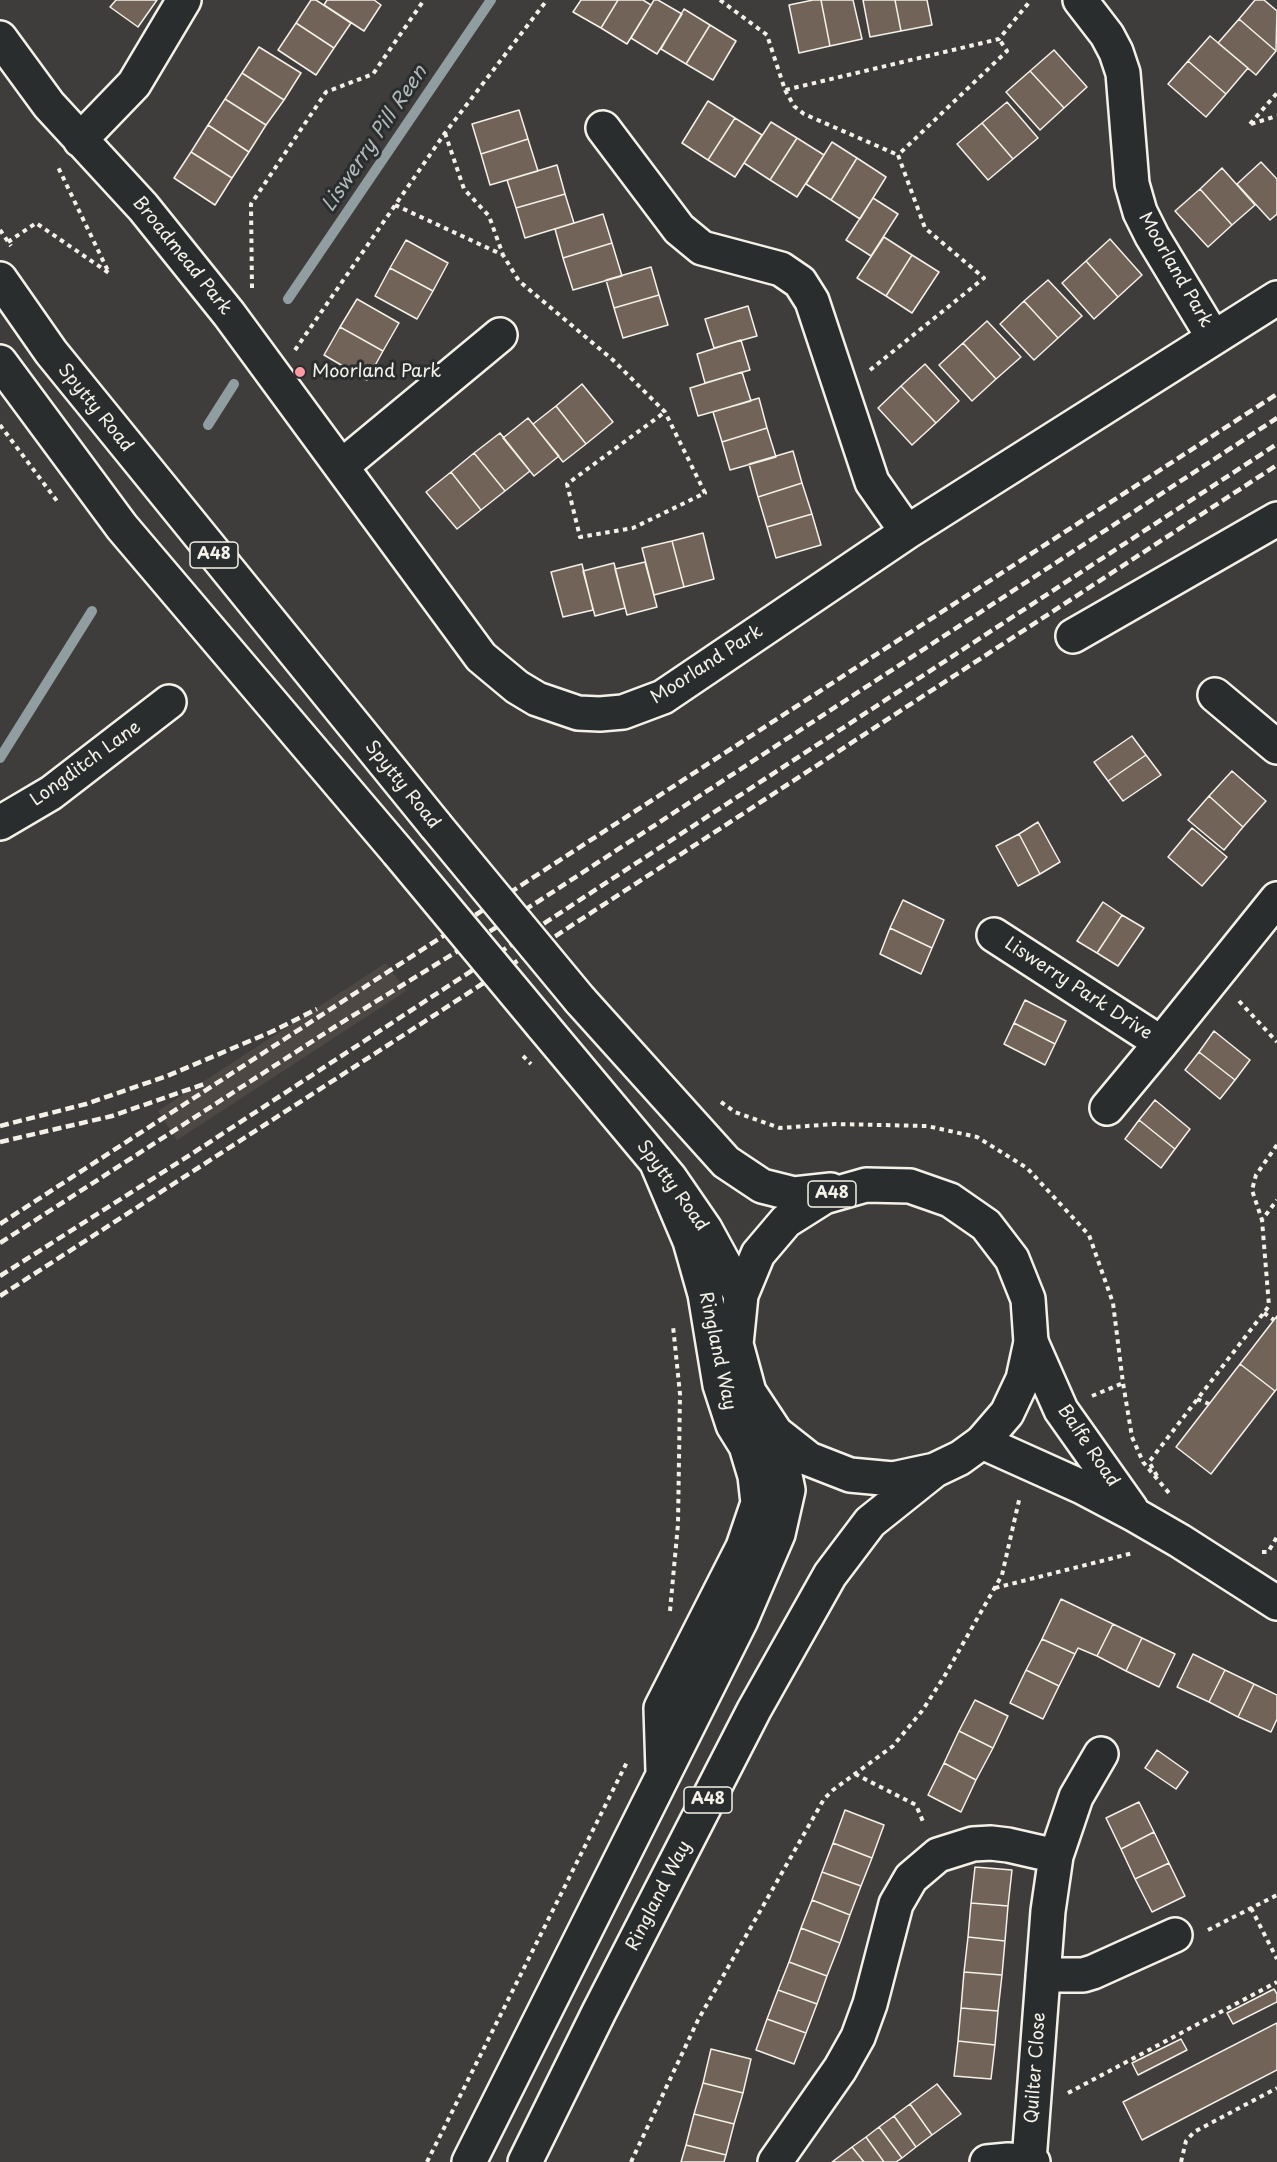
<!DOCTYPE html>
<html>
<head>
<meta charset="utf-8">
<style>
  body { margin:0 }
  canvas { display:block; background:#3f3d3b }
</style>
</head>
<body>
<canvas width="1277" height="2162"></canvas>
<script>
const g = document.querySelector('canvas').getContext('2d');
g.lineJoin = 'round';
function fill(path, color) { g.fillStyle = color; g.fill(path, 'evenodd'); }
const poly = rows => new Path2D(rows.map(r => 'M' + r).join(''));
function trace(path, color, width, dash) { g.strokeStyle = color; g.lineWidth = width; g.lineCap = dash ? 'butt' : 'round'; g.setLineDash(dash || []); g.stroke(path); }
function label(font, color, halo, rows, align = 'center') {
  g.font = font + ' "Playpen Sans",sans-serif'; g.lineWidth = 6; g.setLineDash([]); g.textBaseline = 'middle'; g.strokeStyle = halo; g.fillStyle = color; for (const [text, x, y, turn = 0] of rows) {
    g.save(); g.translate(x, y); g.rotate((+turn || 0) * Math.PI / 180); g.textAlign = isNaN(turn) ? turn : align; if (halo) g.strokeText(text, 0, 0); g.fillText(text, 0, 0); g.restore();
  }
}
fill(poly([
  [386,963,406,991,177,1140,158,1111]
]), '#4e4844');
trace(poly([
  [288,299,491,0],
  [208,425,234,384],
  [0,758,92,611]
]), '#909da1', 10);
const building = poly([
  [116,0,157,0,138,27,110,7,116,0],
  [311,0,316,0,351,23,334,48,296,23,311,0],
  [327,0,374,0,381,5,364,31,324,5,327,0],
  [581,0,618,0,601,28,573,12,581,0],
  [618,0,643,0,651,5,627,44,601,28,618,0],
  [654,0,658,0,682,14,657,54,631,38,654,0],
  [813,0,821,0,830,46,799,53,789,5,813,0],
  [821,0,853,0,862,39,830,46,821,0],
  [863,0,895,0,901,31,870,37,863,0],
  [895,0,927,0,932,25,901,31,895,0],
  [1255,0,1264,0,1277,11,1276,51,1239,19,1255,0],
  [684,9,710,25,686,64,661,49,684,9],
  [1239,19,1276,51,1256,75,1218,43,1239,19],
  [296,23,334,48,316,75,278,50,296,23],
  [710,25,736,41,713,80,686,64,710,25],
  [1210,36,1248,68,1226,94,1188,61,1210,36],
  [259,47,301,73,284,100,242,73,259,47],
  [1054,50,1087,87,1064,108,1030,71,1054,50],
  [1188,61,1226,94,1206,117,1168,84,1188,61],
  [1030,71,1064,108,1040,130,1006,92,1030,71],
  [242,73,284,100,266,125,225,99,242,73],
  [225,99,266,125,249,152,208,125,225,99],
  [708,101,735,118,708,160,682,143,708,101],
  [1007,102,1038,138,1013,159,982,123,1007,102],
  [519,110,528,139,481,154,472,124,519,110],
  [735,118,762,135,735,177,708,160,735,118],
  [771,122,797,138,770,180,744,163,771,122],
  [982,123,1013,159,988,180,957,144,982,123],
  [208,125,249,152,232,178,191,152,208,125],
  [797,138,824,155,797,197,770,180,797,138],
  [528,139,538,171,490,185,481,154,528,139],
  [832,142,857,158,831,200,806,184,832,142],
  [191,152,232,178,215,205,174,178,191,152],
  [857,158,886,177,860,219,831,200,857,158],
  [1261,162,1277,179,1277,214,1270,220,1237,184,1261,162],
  [557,165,565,194,516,208,507,180,557,165],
  [1222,168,1255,205,1232,225,1200,189,1222,168],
  [1200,189,1232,225,1208,247,1175,211,1200,189],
  [565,194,574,223,525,238,516,208,565,194],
  [873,198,898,214,871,256,846,240,873,198],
  [603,214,612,243,563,258,555,229,603,214],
  [884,237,912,255,886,296,857,278,884,237],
  [1110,239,1142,275,1118,297,1086,261,1110,239],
  [406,240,448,263,433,291,390,268,406,240],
  [612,243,622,276,573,290,563,258,612,243],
  [912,255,939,272,912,313,886,296,912,255],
  [1086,261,1118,297,1094,319,1062,283,1086,261],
  [651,267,659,295,614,308,606,280,651,267],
  [390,268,433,291,417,319,375,296,390,268],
  [1048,280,1082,316,1058,338,1024,301,1048,280],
  [659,295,668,325,623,338,614,308,659,295],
  [357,299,399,323,383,351,340,327,357,299],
  [1024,301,1058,338,1034,360,1000,324,1024,301],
  [748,306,757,336,714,348,705,319,748,306],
  [987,321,1021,357,996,379,963,343,987,321],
  [340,327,383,351,367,380,324,355,340,327],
  [741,340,750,370,705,383,697,354,741,340],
  [963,343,996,379,972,401,939,365,963,343],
  [925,364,959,401,936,423,901,386,925,364],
  [742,372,751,401,698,416,690,388,742,372],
  [582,384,613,422,586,444,556,406,582,384],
  [901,386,936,423,912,445,878,408,901,386],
  [759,398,767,428,722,442,713,412,759,398],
  [556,406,586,444,563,462,533,424,556,406],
  [528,418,559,456,534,476,503,438,528,418],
  [767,428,776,457,730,470,722,442,767,428],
  [500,433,530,471,505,491,474,453,500,433],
  [793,451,802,483,758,497,749,464,793,451],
  [474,453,505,491,481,510,451,472,474,453],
  [451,472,481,510,457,529,426,492,451,472],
  [802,483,812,514,767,527,758,497,802,483],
  [812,514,821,545,776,558,767,527,812,514],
  [703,533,714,579,684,587,672,541,703,533],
  [672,541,684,587,654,595,642,548,672,541],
  [645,562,657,607,627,615,615,569,645,562],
  [614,563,625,608,595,616,583,571,614,563],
  [582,564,593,610,563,617,551,572,582,564],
  [1132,736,1146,755,1108,781,1094,762,1132,736],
  [1146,755,1161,775,1123,801,1108,781,1146,755],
  [1232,771,1266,801,1243,827,1209,796,1232,771],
  [1209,796,1243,827,1224,850,1188,820,1209,796],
  [1038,822,1060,862,1040,874,1019,834,1038,822],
  [1192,828,1227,857,1202,886,1168,857,1192,828],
  [1019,834,1040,874,1018,886,996,846,1019,834],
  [903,900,944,920,932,948,890,928,903,900],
  [1103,902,1122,915,1097,953,1077,941,1103,902],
  [1122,915,1144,928,1118,966,1097,953,1122,915],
  [890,928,932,948,921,974,880,954,890,928],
  [1025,1000,1066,1021,1055,1044,1014,1023,1025,1000],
  [1014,1023,1055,1044,1045,1065,1004,1044,1014,1023],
  [1214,1031,1250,1060,1235,1080,1199,1052,1214,1031],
  [1199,1052,1235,1080,1220,1099,1185,1070,1199,1052],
  [1155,1100,1190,1129,1175,1149,1139,1120,1155,1100],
  [1139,1120,1175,1149,1161,1168,1125,1139,1139,1120],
  [1277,1316,1277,1389,1275,1391,1240,1364,1277,1316],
  [1240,1364,1275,1391,1211,1474,1176,1447,1240,1364],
  [1061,1599,1113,1624,1097,1656,1078,1648,1075,1654,1042,1639,1061,1599],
  [1113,1624,1142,1638,1126,1671,1097,1656,1113,1624],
  [1142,1638,1175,1654,1159,1687,1126,1671,1142,1638],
  [1042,1639,1075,1654,1059,1686,1026,1670,1042,1639],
  [1193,1654,1225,1670,1209,1702,1177,1687,1193,1654],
  [1026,1670,1059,1686,1043,1719,1010,1703,1026,1670],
  [1225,1670,1254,1684,1238,1717,1209,1702,1225,1670],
  [1254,1684,1277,1695,1277,1719,1271,1732,1238,1717,1254,1684],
  [975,1700,1008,1716,993,1748,959,1731,975,1700],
  [959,1731,993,1748,976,1780,944,1763,959,1731],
  [1157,1750,1188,1772,1176,1789,1145,1768,1157,1750],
  [944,1763,976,1780,961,1812,928,1795,944,1763],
  [1139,1802,1154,1832,1121,1849,1106,1818,1139,1802],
  [845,1810,884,1825,872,1858,833,1843,845,1810],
  [1154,1832,1169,1863,1135,1879,1121,1849,1154,1832],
  [833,1843,872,1858,861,1886,822,1872,833,1843],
  [1169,1863,1185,1896,1152,1912,1135,1879,1169,1863],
  [975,1867,1012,1870,1008,1906,971,1903,975,1867],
  [822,1872,861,1886,850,1915,812,1900,822,1872],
  [812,1900,850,1915,840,1943,801,1928,812,1900],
  [971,1903,1008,1906,1005,1941,968,1937,971,1903],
  [801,1928,840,1943,827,1976,789,1962,801,1928],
  [968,1937,1005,1941,1002,1975,964,1972,968,1937],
  [789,1962,827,1976,817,2004,778,1990,789,1962],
  [964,1972,1002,1975,998,2011,961,2008,964,1972],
  [1274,1989,1277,1994,1277,2002,1233,2024,1227,2013,1274,1989],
  [778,1990,817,2004,806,2033,767,2019,778,1990],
  [961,2008,998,2011,995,2045,958,2041,961,2008],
  [767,2019,806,2033,794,2064,756,2050,767,2019],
  [1277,2023,1277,2070,1142,2140,1123,2102,1277,2023],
  [1181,2039,1187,2050,1138,2075,1132,2063,1181,2039],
  [958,2041,995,2045,991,2079,954,2076,958,2041],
  [711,2049,751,2059,743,2093,703,2083,711,2049],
  [703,2083,743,2093,734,2124,694,2114,703,2083],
  [937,2084,961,2114,932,2135,910,2104,937,2084],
  [910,2104,932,2135,916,2147,894,2116,910,2104],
  [694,2114,734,2124,726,2155,686,2145,694,2114],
  [894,2116,916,2147,902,2158,879,2127,894,2116],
  [879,2127,902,2158,896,2162,884,2162,866,2137,879,2127],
  [866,2137,884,2162,864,2162,852,2147,866,2137],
  [686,2145,726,2155,724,2162,681,2162,686,2145],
  [852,2147,864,2162,832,2162,852,2147]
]);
fill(building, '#716358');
trace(building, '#f4f1e8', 1.5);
const minor = poly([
  [1080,0,1107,35,1116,52,1123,73,1132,184,1140,212,1152,236,1213,337],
  [0,38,49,105,143,207,229,314,481,657,517,687,537,699,578,713,600,714,623,712,663,697,907,532,1277,298],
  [603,128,679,229,702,248,781,269,800,282,812,301,872,482,907,532],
  [80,140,134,84,184,0],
  [342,466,500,335],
  [1073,636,1277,519],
  [1215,695,1277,747],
  [0,823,51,793,169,702],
  [994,935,1161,1043,1277,899],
  [1107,1108,1161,1043],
  [1031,1342,1061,1410,1131,1509],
  [982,1442,1082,1487,1135,1515,1180,1541,1277,1603],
  [1043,1975,1083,1975,1093,1972,1175,1935],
  [1029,2161,1048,1911,1056,1856,1076,1797,1101,1754],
  [775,2162,840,2069,858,2037,870,2004,896,1904,911,1878,938,1855,973,1844,991,1843,1008,1845,1056,1856],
  [987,2162,1008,2160,1033,2162]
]);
const major = poly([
  [0,279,51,352,436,826],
  [0,362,122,527,398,852],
  [580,1000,726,1162,762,1186,794,1194,831,1190],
  [542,1025,670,1178,705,1229,741,1295],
  [656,1161,690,1241,705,1294,720,1385,733,1425,746,1446,755,1476,758,1503,743,1547,661,1708,663,1771],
  [469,2162,741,1620,778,1534,788,1490,776,1433],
  [525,2162,599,2012,754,1710,830,1575,870,1522,935,1470,960,1458,982,1442,1007,1413,1023,1379,1031,1342,1028,1299,1012,1259,986,1225,950,1200,910,1186,866,1185,824,1197,786,1221,758,1254,741,1295,736,1344,749,1392,776,1433,809,1459,850,1475,893,1479,935,1470]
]);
trace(minor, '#f4f1e8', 38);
trace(major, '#f4f1e8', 38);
trace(poly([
  [720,0,767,35,785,90,999,39,1031,0],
  [785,90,794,106,804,114,898,155],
  [1250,124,1277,93],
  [1251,124,1277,116],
  [445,133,464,189,489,216,503,255],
  [395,205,503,255,519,281,613,360,665,412,705,493,633,528,580,537,567,484,665,412],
  [0,230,11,246],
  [8,242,36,223,109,273,58,167],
  [252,288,251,204,326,92,373,74,424,0],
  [295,350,445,133,547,0],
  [870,370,984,278,925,228,898,155,1007,51,999,39],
  [0,425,57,501],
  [1239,1001,1277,1042],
  [721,1102,735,1112,780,1128,835,1124,927,1126,977,1137,1027,1168,1089,1235,1113,1303,1123,1383,1132,1437,1143,1462,1169,1493],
  [1277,1145,1256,1175,1252,1190,1262,1220,1277,1200],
  [1264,1313,1274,1320],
  [1092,1396,1123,1383],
  [1197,1399,1209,1404],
  [1157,1476,1149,1462,1269,1306,1262,1220],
  [1262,1552,1268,1552,1277,1537],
  [995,1588,1133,1553],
  [670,1611,678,1524,680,1394,673,1326],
  [855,1774,916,1805,924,1824],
  [1251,1908,1277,1959],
  [1208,1930,1277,1895],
  [1068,2093,1277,1982],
  [427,2162,628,1760],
  [631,2162,698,2020,824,1799,833,1790,893,1746,922,1711,944,1677,1002,1575,1020,1496],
  [1181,2162,1186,2141,1194,2132,1277,2088]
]), '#f4f1e8', 4, [4.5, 4.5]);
trace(minor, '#2a2d2e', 33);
trace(major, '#2a2d2e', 33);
trace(poly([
  [0,1126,86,1104,167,1076,271,1032,317,1009],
  [0,1142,112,1116,207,1083],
  [0,1224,1277,394],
  [0,1243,336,1026,539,901,1277,418],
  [0,1276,193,1153,1277,444],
  [0,1296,433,1016,1277,465]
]), '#f4f1e8', 4.5, [9, 4.5]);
const majorBridge = poly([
  [436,826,580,1000],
  [398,852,542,1025]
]);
trace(majorBridge, '#f4f1e8', 38, []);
trace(poly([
  [523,1056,531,1064]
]), '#f4f1e8', 4, [4.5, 4.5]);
trace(majorBridge, '#2a2d2e', 33);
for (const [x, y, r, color] of [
  [300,372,6,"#ff9aa2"]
]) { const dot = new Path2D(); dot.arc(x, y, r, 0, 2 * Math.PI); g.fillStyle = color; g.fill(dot); trace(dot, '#2a2d2e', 2); }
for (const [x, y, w] of [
  [214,555,48],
  [832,1194,48],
  [708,1800,48]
]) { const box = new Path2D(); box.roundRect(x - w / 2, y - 13, w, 26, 4.5); g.fillStyle = '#2a2d2e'; g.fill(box); trace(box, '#f4f1e8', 1.5); }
label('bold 16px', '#f4f1e8', null, [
  ["A48",214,555],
  ["A48",832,1194],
  ["A48",708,1800]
]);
label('18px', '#f4f1e8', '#2a2d2e', [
  ["Broadmead Park",182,256,51],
  ["Moorland Park",1175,270,60],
  ["Spytty Road",95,408,51],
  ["Moorland Park",707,665,-33],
  ["Longditch Lane",86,764,-36],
  ["Spytty Road",402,785,51],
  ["Liswerry Park Drive",1078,989,33],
  ["Spytty Road",672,1186,54],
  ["Ringland Way",717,1351,78],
  ["Balfe Road",1088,1446,56],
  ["Ringland Way",659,1896,-63],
  ["Quilter Close",1036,2068,-86]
]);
label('18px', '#f4f1e8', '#2a2d2e', [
  ["Moorland Park",312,372]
], 'left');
label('italic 20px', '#b1b9b9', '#2a2d2e', [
  ["Liswerry Pill Reen",375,139,-56]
]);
</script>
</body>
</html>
